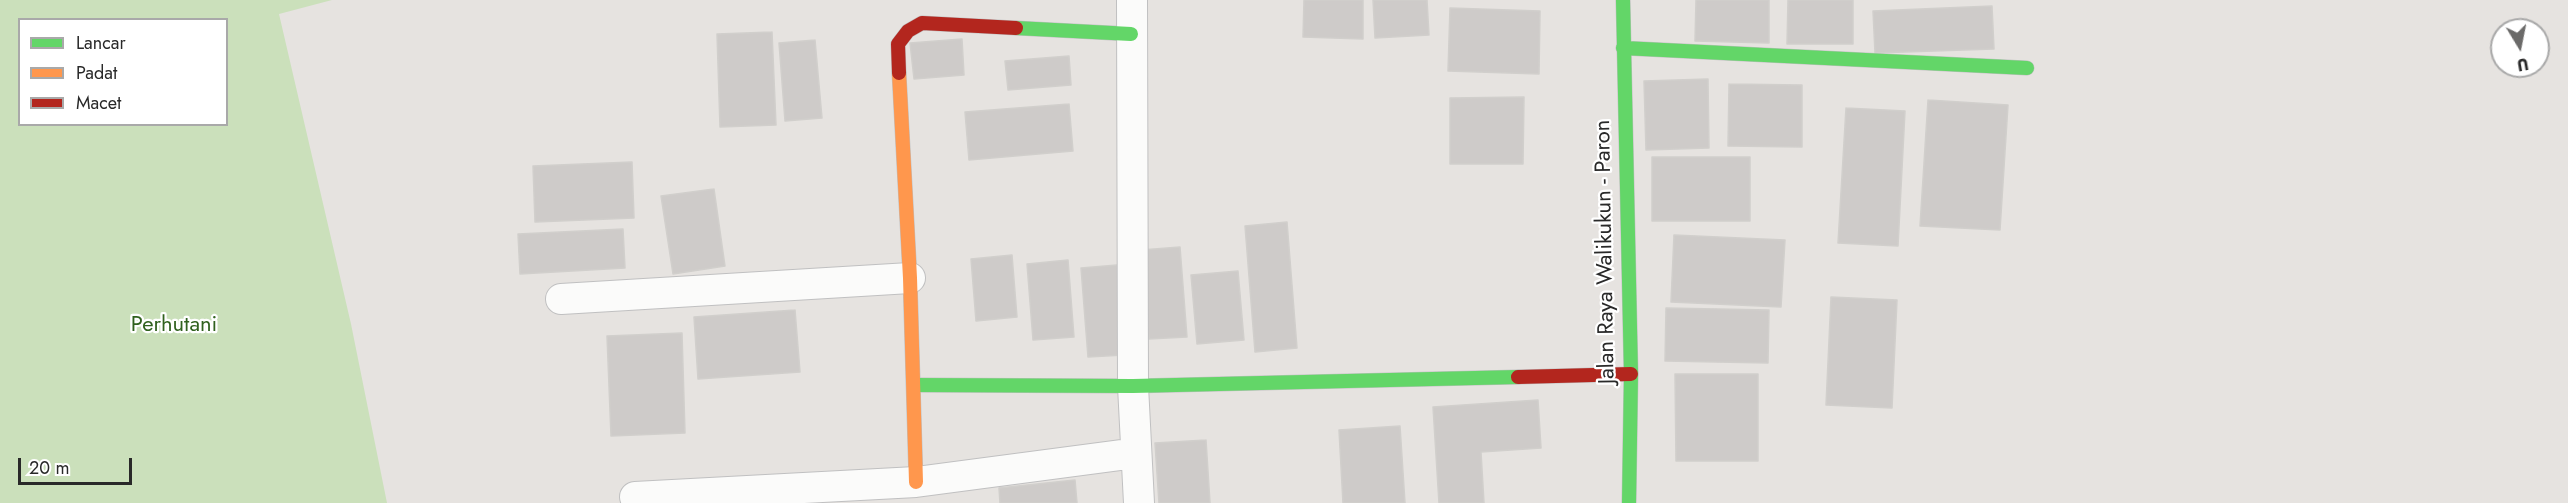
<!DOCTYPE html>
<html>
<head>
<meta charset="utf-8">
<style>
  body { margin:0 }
  #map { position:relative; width:2568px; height:503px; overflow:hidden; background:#e6e3e0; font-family:Jost,sans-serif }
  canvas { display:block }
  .legend { position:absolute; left:18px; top:18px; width:210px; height:108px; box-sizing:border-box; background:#fff; border:2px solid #a9a9a9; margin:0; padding:8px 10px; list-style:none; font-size:18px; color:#292929 }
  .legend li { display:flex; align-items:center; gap:12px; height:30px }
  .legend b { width:30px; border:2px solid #a9a9a9 }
  .north { position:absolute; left:2490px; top:18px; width:60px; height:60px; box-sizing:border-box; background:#fff; border:2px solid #a9a9a9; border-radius:50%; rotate:170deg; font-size:16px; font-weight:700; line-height:24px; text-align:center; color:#292929 }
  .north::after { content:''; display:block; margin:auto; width:21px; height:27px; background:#6b6a69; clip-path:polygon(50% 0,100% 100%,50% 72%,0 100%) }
  .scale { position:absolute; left:18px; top:458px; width:114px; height:27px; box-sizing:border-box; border:3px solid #292929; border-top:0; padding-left:8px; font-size:18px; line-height:21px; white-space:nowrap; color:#292929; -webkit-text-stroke:4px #fff; paint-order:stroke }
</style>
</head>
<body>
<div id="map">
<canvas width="2568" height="503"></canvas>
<ul class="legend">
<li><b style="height:8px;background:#63d668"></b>Lancar</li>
<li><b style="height:8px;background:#ff974d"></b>Padat</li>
<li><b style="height:8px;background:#b3261e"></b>Macet</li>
</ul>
<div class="north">U</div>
<div class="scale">20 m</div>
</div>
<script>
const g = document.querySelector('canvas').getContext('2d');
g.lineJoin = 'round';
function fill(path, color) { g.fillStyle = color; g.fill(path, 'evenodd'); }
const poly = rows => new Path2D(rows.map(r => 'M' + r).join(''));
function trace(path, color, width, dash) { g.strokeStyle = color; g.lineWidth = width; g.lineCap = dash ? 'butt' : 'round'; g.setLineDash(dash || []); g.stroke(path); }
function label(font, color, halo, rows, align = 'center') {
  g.font = font + ' Jost,sans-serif'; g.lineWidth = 4.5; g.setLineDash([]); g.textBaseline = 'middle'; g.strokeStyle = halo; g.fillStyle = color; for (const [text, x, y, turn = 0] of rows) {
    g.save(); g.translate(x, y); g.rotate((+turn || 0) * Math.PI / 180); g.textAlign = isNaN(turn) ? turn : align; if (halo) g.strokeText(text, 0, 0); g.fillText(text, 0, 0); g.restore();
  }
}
fill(poly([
  [0,0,332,0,279,14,351,324,387,503,0,503],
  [20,20,226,20,226,124,20,124]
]), '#cbe0bb');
const building = poly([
  [1304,0,1363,0,1363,39,1303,37,1304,0],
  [1373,0,1427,0,1429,35,1375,38,1373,0],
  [1696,0,1769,0,1769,43,1695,41,1696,0],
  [1788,0,1853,0,1853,44,1787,44,1788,0],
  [1992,6,1994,49,1875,53,1873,11,1992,6],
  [1450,8,1540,11,1539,74,1448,71,1450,8],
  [772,32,776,125,720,127,717,34,772,32],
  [962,39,964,75,914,79,910,43,962,39],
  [815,40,822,118,785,121,779,43,815,40],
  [1069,56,1071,85,1008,90,1005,61,1069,56],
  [1708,79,1709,148,1646,150,1644,81,1708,79],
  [1729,84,1802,85,1802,147,1728,146,1729,84],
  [1524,97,1523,164,1450,164,1450,98,1524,97],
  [1928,100,2008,105,2000,230,1920,226,1928,100],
  [1069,104,1073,151,969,160,965,112,1069,104],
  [1846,108,1905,111,1898,246,1838,243,1846,108],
  [1652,157,1750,157,1750,221,1652,221,1652,157],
  [632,162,634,218,535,222,533,166,632,162],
  [714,189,725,266,673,274,661,196,714,189],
  [1287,222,1297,348,1255,352,1245,226,1287,222],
  [623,229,625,268,520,274,518,234,623,229],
  [1674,235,1785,240,1781,307,1671,302,1674,235],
  [1180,247,1187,337,1149,339,1141,250,1180,247],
  [1012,255,1017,317,976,321,971,259,1012,255],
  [1068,260,1074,337,1033,340,1027,264,1068,260],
  [1117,265,1124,355,1088,357,1081,268,1117,265],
  [1238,271,1244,340,1197,344,1191,275,1238,271],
  [1831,297,1897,300,1892,408,1826,405,1831,297],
  [1666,308,1769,310,1768,363,1665,361,1666,308],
  [795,310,800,372,698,379,694,317,795,310],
  [682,333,685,433,611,436,607,336,682,333],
  [1675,374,1758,374,1758,461,1676,461,1675,374],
  [1538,400,1541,448,1481,452,1484,503,1439,503,1433,407,1538,400],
  [1400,426,1405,503,1343,503,1339,430,1400,426],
  [1206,440,1210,503,1159,503,1155,443,1206,440],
  [1075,480,1077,503,1000,503,999,488,1075,480]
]);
fill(building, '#cecbc9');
trace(building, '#d1cfcc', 1.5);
const street = poly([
  [1132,0,1133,386,1139,503],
  [561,299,910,278],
  [635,497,916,482,1136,453]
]);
const fast = poly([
  [1623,0,1631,374,1629,503],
  [1016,28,1131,34],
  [1623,48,2027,68],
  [914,385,1133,386,1518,377]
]);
const slow = poly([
  [899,73,910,278,916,482]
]);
const jam = poly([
  [899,73,898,44,908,31,922,23,1016,28],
  [1518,377,1631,374]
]);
trace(street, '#c0c0c1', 32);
trace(fast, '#c0c0c1', 15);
trace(slow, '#c0c0c1', 15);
trace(jam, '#c0c0c1', 15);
trace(street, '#fbfbfa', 30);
trace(fast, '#63d668', 14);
trace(slow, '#ff974d', 14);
trace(jam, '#b3261e', 14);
label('22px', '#292929', '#fff', [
  ["Jalan Raya Walikukun - Paron",1606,252,-91]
]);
label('22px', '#30611e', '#fff', [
  ["Perhutani",174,326]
]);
</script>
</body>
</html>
